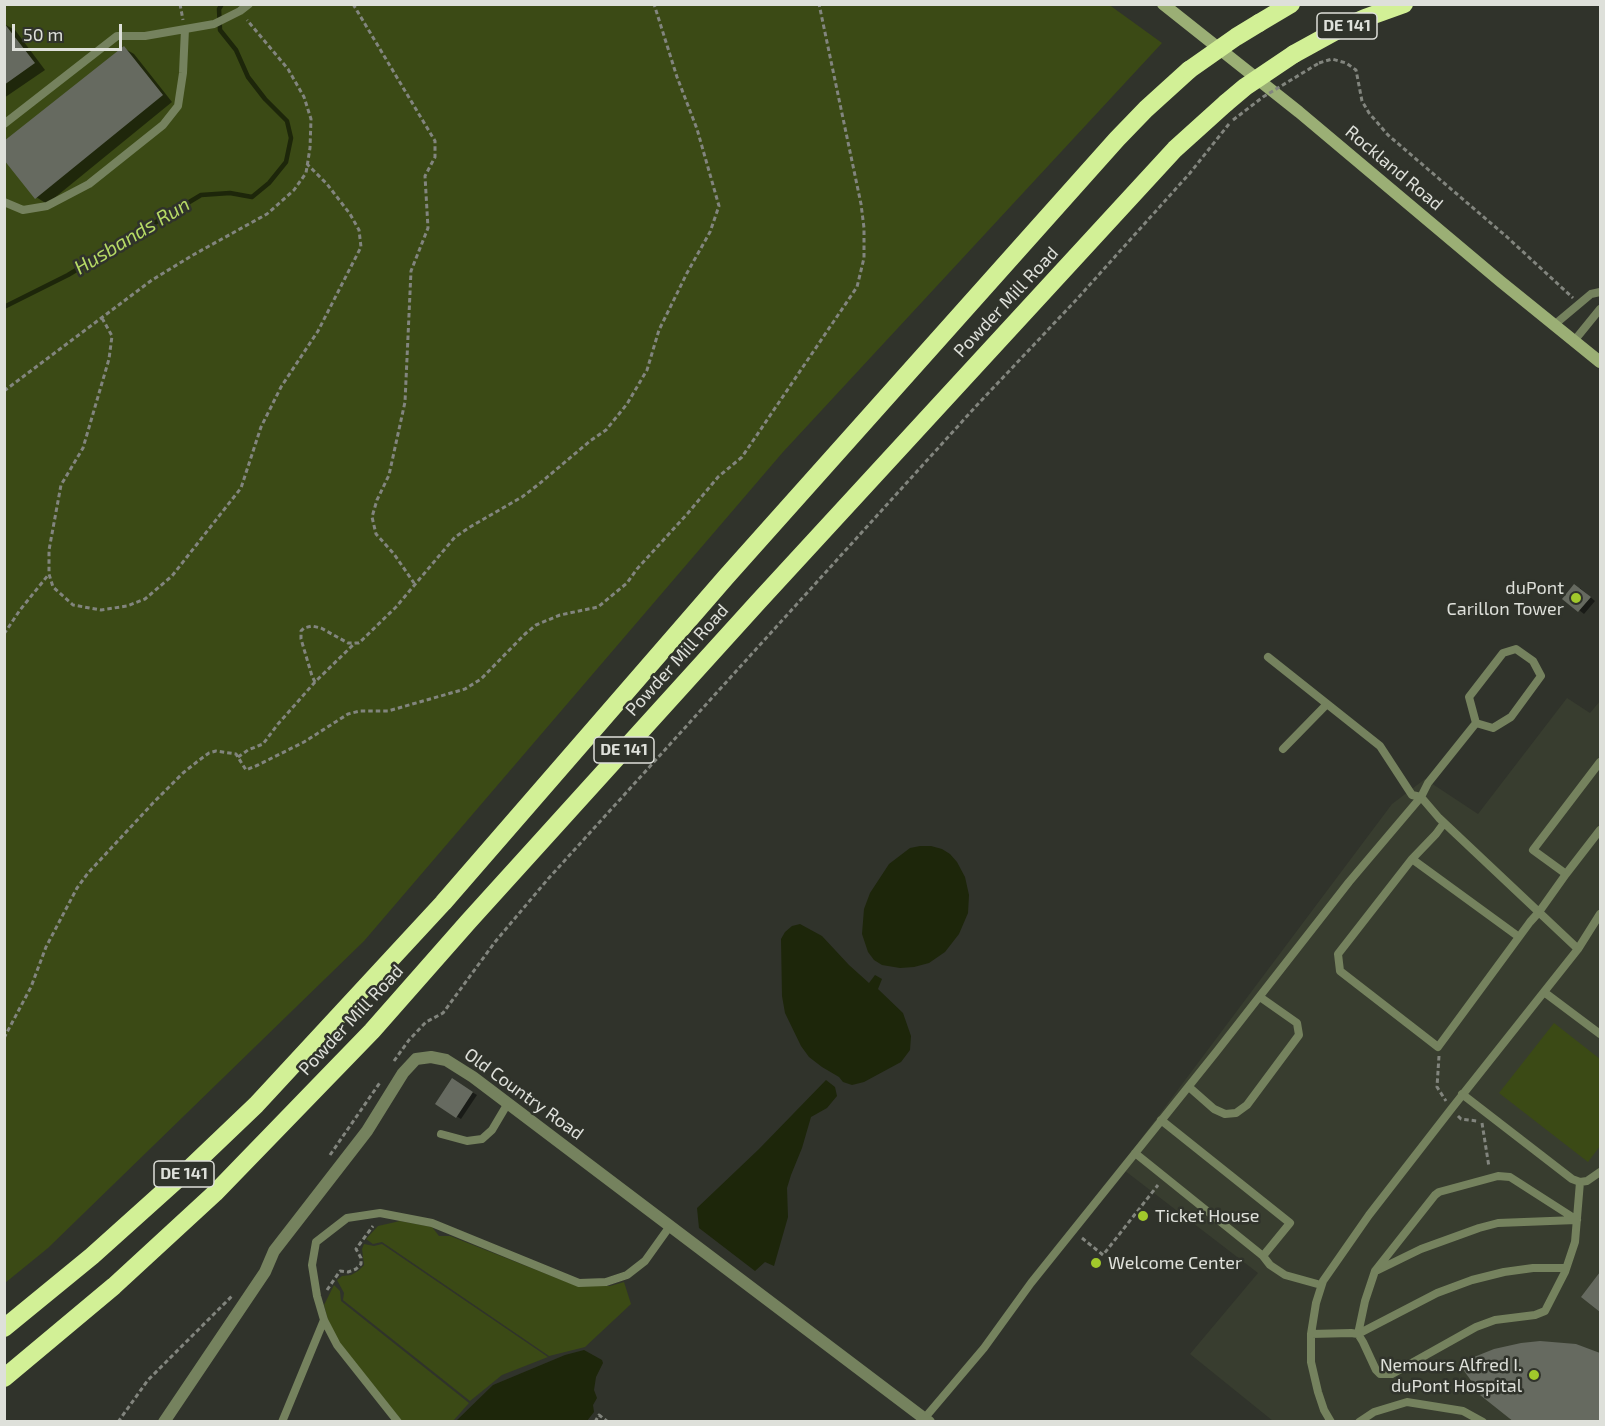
<!DOCTYPE html>
<html>
<head>
<meta charset="utf-8">
<style>
  body { margin:0 }
  #map { position:relative; width:1605px; height:1426px; overflow:hidden; background:#30332b; font-family:"Exo 2",sans-serif }
  canvas { display:block }
  .frame { position:absolute; inset:0; border:6px solid #dee0da; pointer-events:none }
  .scale { position:absolute; left:12px; top:24px; width:110px; height:27px; box-sizing:border-box; border:3px solid #dee0da; border-top:0; padding-left:8px; font-size:18px; line-height:21px; white-space:nowrap; color:#dee0da; -webkit-text-stroke:4px #30332b; paint-order:stroke }
</style>
</head>
<body>
<div id="map">
<canvas width="1605" height="1426"></canvas>
<div class="frame"></div>
<div class="scale">50 m</div>
</div>
<script>
const g = document.querySelector('canvas').getContext('2d');
g.lineJoin = 'round';
function fill(path, color) { g.fillStyle = color; g.fill(path, 'evenodd'); }
const poly = rows => new Path2D(rows.map(r => 'M' + r).join(''));
function trace(path, color, width, dash) { g.strokeStyle = color; g.lineWidth = width; g.lineCap = dash ? 'butt' : 'round'; g.setLineDash(dash || []); g.stroke(path); }
function label(font, color, halo, rows, align = 'center') {
  g.font = font + ' "Exo 2",sans-serif'; g.lineWidth = 5; g.setLineDash([]); g.textBaseline = 'middle'; g.strokeStyle = halo; g.fillStyle = color; for (const [text, x, y, turn = 0] of rows) {
    g.save(); g.translate(x, y); g.rotate((+turn || 0) * Math.PI / 180); g.textAlign = isNaN(turn) ? turn : align; if (halo) g.strokeText(text, 0, 0); g.fillText(text, 0, 0); g.restore();
  }
}
fill(poly([
  [1567,698,1590,713,1600,701,1600,1421,1273,1421,1190,1354,1258,1273,1120,1167,1392,804,1425,779,1478,814]
]), '#383d2f');
fill(poly([
  [1108,4,1162,43,783,452,364,941,48,1248,5,1283,5,5],
  [1554,1023,1600,1059,1600,1146,1588,1162,1499,1093],
  [400,1221,432,1227,439,1236,450,1236,577,1286,610,1286,624,1282,631,1304,585,1347,549,1356,382,1242,373,1244,366,1239,378,1226],
  [364,1244,374,1246,382,1244,548,1357,502,1375,470,1401,343,1300,344,1293,337,1280,342,1276,351,1275,358,1271,364,1265,362,1249],
  [334,1285,340,1291,341,1301,469,1403,453,1421,402,1421,338,1343,328,1320,324,1305]
]), '#3b4a15');
fill(poly([
  [920,846,931,846,942,849,950,854,957,862,965,877,969,895,968,913,959,934,945,952,929,963,914,967,900,968,882,965,874,960,868,952,862,934,864,909,870,893,889,864,910,848],
  [800,924,822,936,849,965,869,983,875,975,882,979,878,989,903,1013,911,1036,910,1050,901,1062,864,1082,852,1085,843,1082,839,1077,822,1067,809,1057,801,1046,785,1013,782,996,781,939,785,932,792,926],
  [826,1080,835,1087,837,1096,827,1108,811,1117,802,1148,791,1175,787,1188,788,1217,774,1266,765,1262,755,1271,699,1228,697,1208,759,1149],
  [584,1350,602,1360,603,1363,596,1377,594,1390,597,1398,593,1405,594,1412,587,1421,456,1421,493,1385,565,1355]
]), '#1d260a');
fill(poly([
  [4,24,15,30,45,70,4,98],
  [124,48,134,54,172,102,47,204,36,197],
  [1580,588,1595,601,1584,614,1564,598],
  [452,1080,477,1095,461,1119,437,1104],
  [1576,1345,1600,1354,1600,1422,1518,1422,1484,1394]
]), '#0007');
trace(poly([
  [4,307,68,275,201,195,230,193,252,197,269,183,286,162,291,138,287,121,265,99,248,77,236,50,220,30,219,9,222,4]
]), '#1d260a', 4.5);
fill(poly([
  [4,23,35,63,4,85],
  [124,46,163,95,35,199,4,160,4,141],
  [1574,584,1591,597,1578,612,1562,599],
  [452,1078,473,1092,456,1118,435,1104],
  [1600,1272,1600,1312,1581,1297],
  [1540,1341,1576,1344,1600,1353,1600,1422,1514,1422,1480,1395,1482,1393,1472,1382,1462,1368,1470,1363,1469,1359,1494,1349,1521,1343]
]), '#666a60');
trace(poly([
  [180,4,183,20],
  [353,4,435,141,435,157,425,176,428,228,411,271,405,402,389,475,377,500,372,517,376,534,394,554,414,583],
  [1319,63,1332,59,1346,63,1356,70,1362,101,1369,113,1388,135,1507,237,1573,298],
  [102,318,112,336,109,359,83,448,61,485,49,550,49,574,53,587,73,605,101,610,127,606,145,599,172,576,241,488,261,427,281,387,318,331,361,247,359,230,350,214,327,184,307,164],
  [4,391,152,280,193,255,267,214,294,190,306,173,310,148,311,119,304,97,288,69,247,20],
  [4,634,20,610,49,574],
  [315,682,312,676,301,639,301,631,304,628,312,626,321,628,348,643,359,643,396,607,455,537,470,527,522,497,539,484,590,441,606,430,627,404,647,370,659,330,687,273,710,232,719,206,697,129,677,77,654,4],
  [238,757,248,750,263,744,278,724,315,682,355,643],
  [4,1038,31,987,46,947,77,888,88,873,153,803,183,773,198,761,209,753,216,751,236,754,246,770,258,765,304,742,348,714,360,711,388,711,465,689,481,679,525,634,536,625,560,615,598,607,627,583,637,569,688,513,718,477,742,457,857,287,864,258,864,228,861,204,819,4],
  [1439,1056,1437,1087,1446,1101],
  [394,1061,409,1040,426,1022,443,1013,495,942,548,879,978,404,1077,299,1190,173,1229,124],
  [1458,1116,1461,1119,1477,1121],
  [1482,1123,1489,1167],
  [330,1155,381,1081],
  [1082,1238,1103,1255,1158,1185],
  [327,1290,340,1271,348,1272,356,1269,361,1264,361,1258,356,1249,373,1226],
  [118,1422,148,1380,232,1296],
  [595,1422,599,1415,608,1422]
]), '#82857e', 3, [4.5, 3]);
trace(poly([
  [4,124,117,36,145,36,214,24,240,11,249,4],
  [4,202,23,210,47,206,89,184,163,125,178,106,183,73,185,29],
  [1554,325,1591,294,1600,292],
  [1574,341,1600,309],
  [1268,657,1380,746,1412,795,1421,797,1439,818,1578,949],
  [1283,749,1327,704],
  [1444,823,1436,834,1412,859,1338,954,1340,971,1438,1047,1530,922,1539,912,1566,874,1600,830],
  [1412,859,1519,937],
  [1566,874,1533,850,1600,762],
  [1544,992,1600,1034],
  [1189,1087,1214,1109,1225,1114,1236,1113,1247,1105,1299,1035,1297,1023,1260,997],
  [1462,1094,1572,1179,1580,1182,1587,1181,1600,1172],
  [1161,1120,1290,1223,1263,1256],
  [441,1134,467,1141,482,1139,492,1130,508,1103],
  [1135,1153,1263,1256,1270,1265,1285,1275,1321,1285],
  [1378,1270,1421,1249,1479,1228,1498,1223,1576,1220],
  [1311,1334,1351,1333,1358,1334,1363,1342,1376,1370,1380,1374,1392,1374,1476,1327,1495,1320,1535,1315,1545,1311,1565,1272,1575,1242,1580,1182],
  [1358,1334,1365,1301,1375,1271,1435,1195,1439,1192,1498,1176,1510,1177,1577,1220],
  [1358,1334,1437,1293,1472,1280,1504,1272,1533,1268,1566,1268],
  [923,1420,984,1348,1031,1283,1217,1051,1349,882,1421,797,1428,783,1476,723,1493,728,1511,717,1541,676,1533,661,1516,649,1503,653,1469,697,1476,723],
  [282,1422,324,1320],
  [398,1422,337,1345,324,1320,317,1296,312,1265,316,1242,347,1218,380,1213,432,1223,579,1283,606,1282,627,1275,645,1261,670,1226],
  [1331,1422,1324,1410,1318,1392,1311,1362,1311,1334,1316,1303,1323,1281,1369,1215,1452,1108,1578,949,1600,914],
  [1359,1422,1374,1412,1407,1402,1463,1411,1483,1422]
]), '#75825e', 8);
trace(poly([
  [164,1422,265,1272,274,1251,367,1131,403,1073,416,1059,431,1057,446,1060,473,1077,929,1422]
]), '#75825e', 12);
trace(poly([
  [1163,4,1299,112,1500,281,1600,362]
]), '#9baf75', 12);
trace(poly([
  [1259,23,1291,4],
  [1294,54,1334,32,1365,18,1404,4],
  [4,1328,92,1256,190,1168,256,1105,443,903,726,577,1117,139,1146,109,1189,70],
  [4,1378,114,1286,215,1193,372,1031,468,922,758,602,1175,149,1226,103]
]), '#d2f096', 18);
trace(poly([
  [1233,120,1263,97,1319,63]
]), '#82857e', 3, [4.5, 3]);
trace(poly([
  [1189,70,1236,37,1259,23],
  [1226,103,1245,87,1294,54]
]), '#d2f096', 18);
for (const [x, y, r, color] of [
  [1576,598,6,"#a1c92b"],
  [1143,1216,6,"#a1c92b"],
  [1096,1263,6,"#a1c92b"],
  [1534,1375,6,"#a1c92b"]
]) { const dot = new Path2D(); dot.arc(x, y, r, 0, 2 * Math.PI); g.fillStyle = color; g.fill(dot); trace(dot, '#30332b', 2); }
for (const [x, y, w] of [
  [1347,26,60],
  [624,750,60],
  [184,1174,60]
]) { const box = new Path2D(); box.roundRect(x - w / 2, y - 13, w, 26, 4.5); g.fillStyle = '#30332b'; g.fill(box); trace(box, '#dee0da', 1.5); }
label('bold 16px', '#dee0da', null, [
  ["DE 141",1347,26],
  ["DE 141",624,750],
  ["DE 141",184,1174]
]);
label('18px', '#dee0da', '#30332b', [
  ["Rockland Road",1394,168,40],
  ["Powder Mill Road",1006,302,-47],
  ["Powder Mill Road",677,660,-48],
  ["Powder Mill Road",351,1020,-47],
  ["Old Country Road",524,1094,36]
]);
label('18px', '#dee0da', '#30332b', [
  ["duPont",1564,588],
  ["Carillon Tower",1564,609],
  ["Ticket House",1155,1216,"left"],
  ["Welcome Center",1108,1263,"left"],
  ["Nemours Alfred I.",1522,1365],
  ["duPont Hospital",1522,1386]
], 'right');
label('italic 20px', '#b6da65', '#30332b', [
  ["Husbands Run",132,236,-31]
]);
</script>
</body>
</html>
